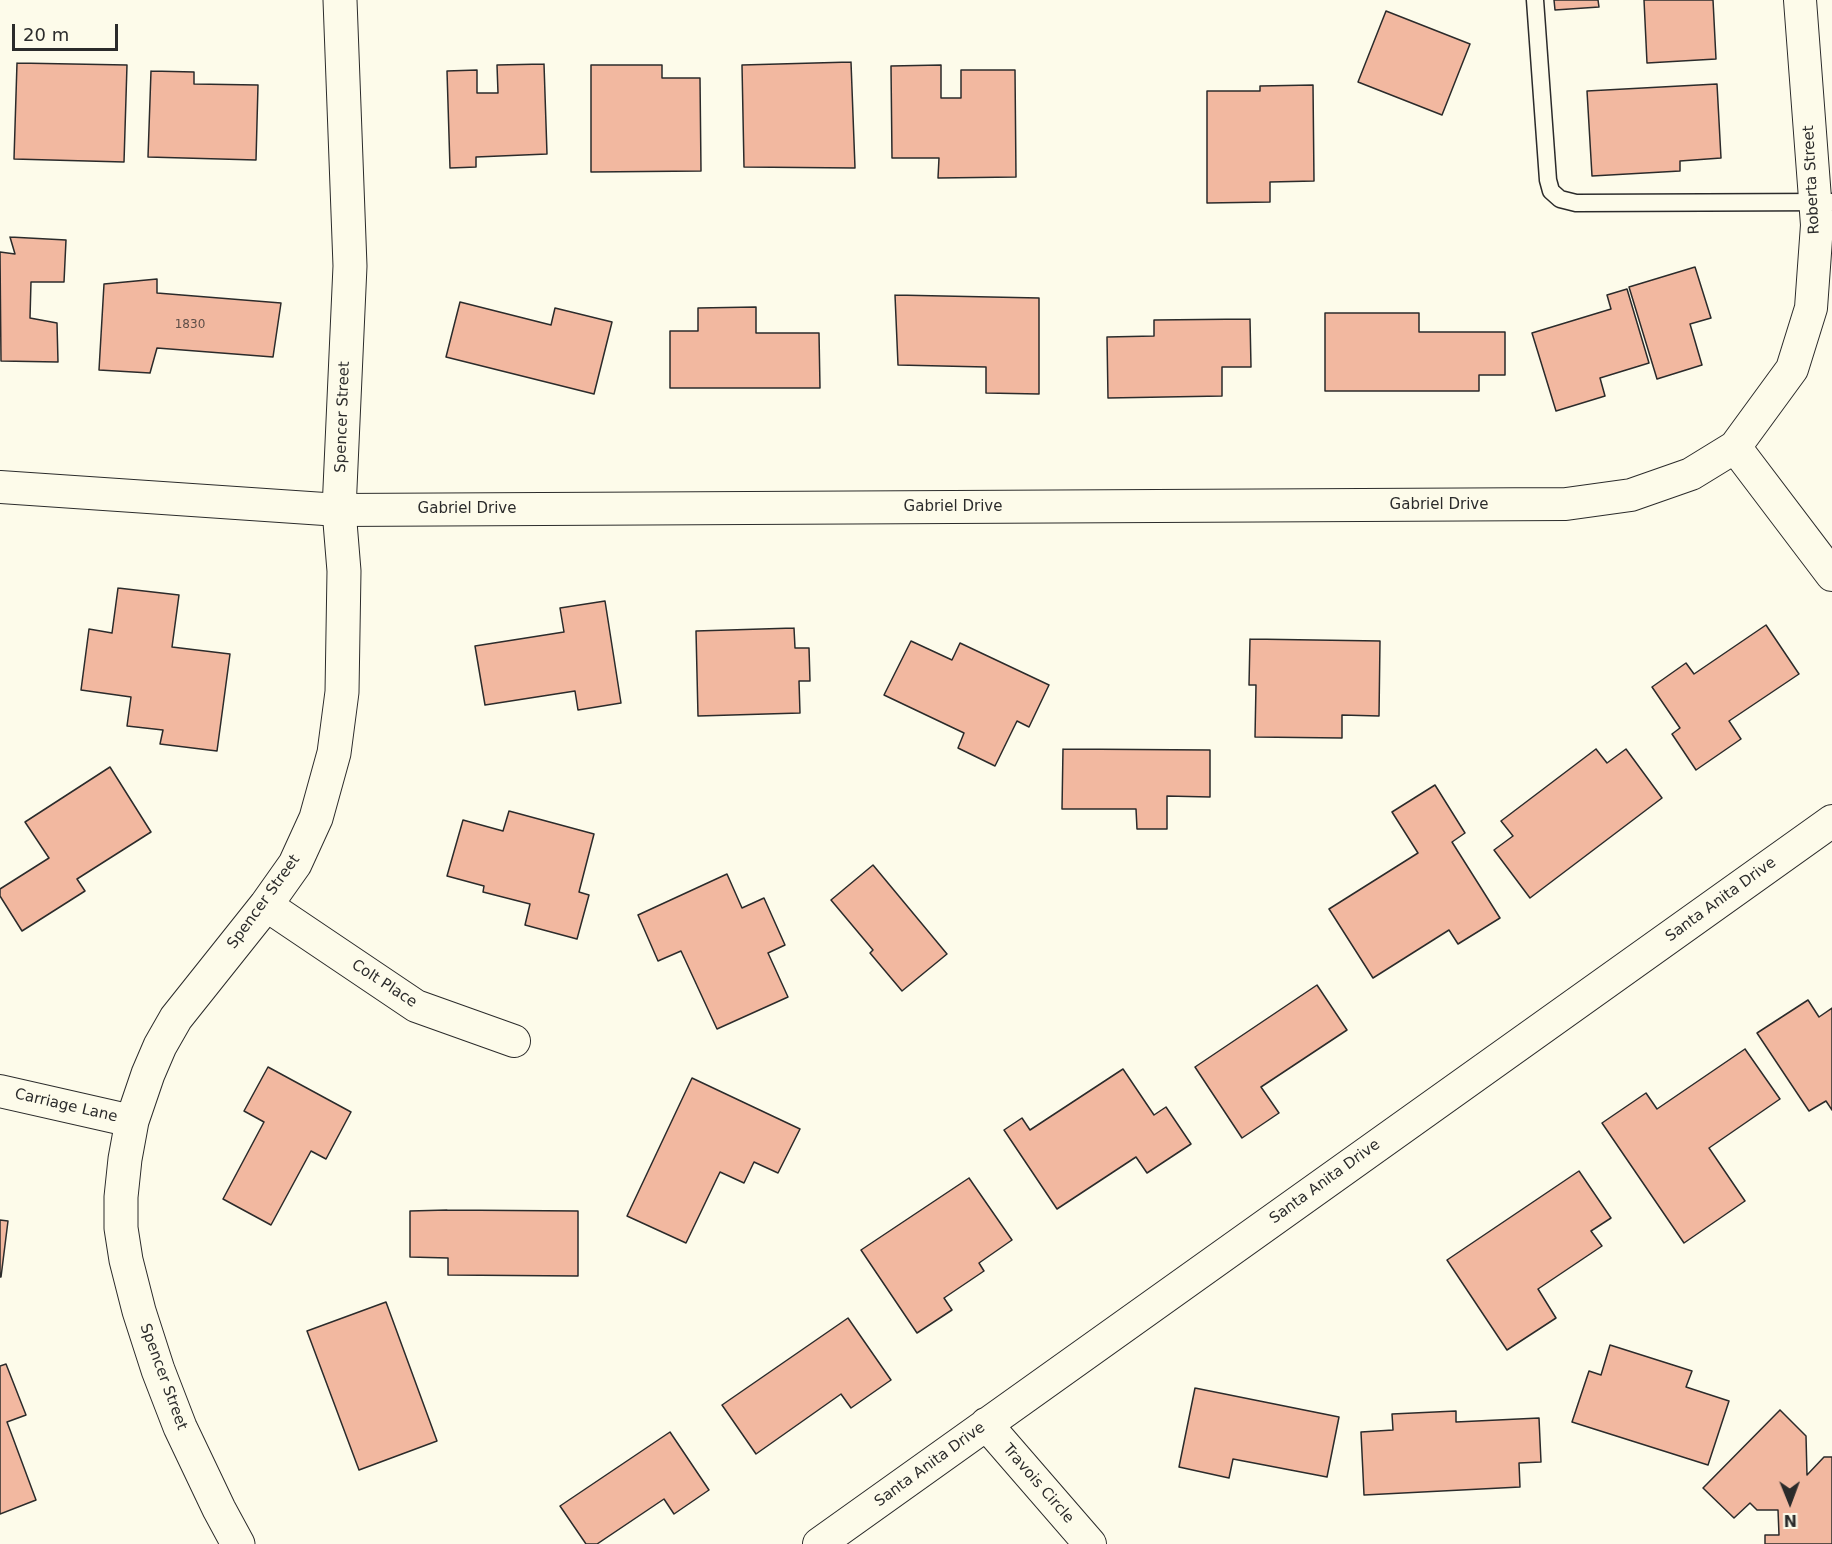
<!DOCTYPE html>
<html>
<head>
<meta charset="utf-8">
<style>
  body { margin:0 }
  #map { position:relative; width:1832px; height:1544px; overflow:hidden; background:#fdfbea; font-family:"DejaVu Sans",sans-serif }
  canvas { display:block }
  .north { position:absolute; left:1760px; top:1472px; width:60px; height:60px; -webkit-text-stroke:4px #fdfbea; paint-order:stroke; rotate:179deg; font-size:16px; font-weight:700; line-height:24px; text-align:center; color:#2b2b2b }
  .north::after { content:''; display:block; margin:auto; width:21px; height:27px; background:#2b2b2b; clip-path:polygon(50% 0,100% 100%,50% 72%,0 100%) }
  .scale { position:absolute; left:12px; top:24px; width:106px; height:27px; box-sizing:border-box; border:3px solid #2b2b2b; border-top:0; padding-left:8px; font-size:18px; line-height:21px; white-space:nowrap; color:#2b2b2b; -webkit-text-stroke:4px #fdfbea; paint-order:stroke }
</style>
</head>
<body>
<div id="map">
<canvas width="1832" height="1544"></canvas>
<div class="north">N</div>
<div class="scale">20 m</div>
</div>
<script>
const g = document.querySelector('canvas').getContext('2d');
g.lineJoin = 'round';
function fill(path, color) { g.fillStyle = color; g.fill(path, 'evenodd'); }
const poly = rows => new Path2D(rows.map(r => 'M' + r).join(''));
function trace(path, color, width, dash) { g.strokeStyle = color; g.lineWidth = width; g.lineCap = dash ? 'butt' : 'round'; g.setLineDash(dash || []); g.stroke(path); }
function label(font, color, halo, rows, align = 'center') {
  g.font = font + ' "DejaVu Sans",sans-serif'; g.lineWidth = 4.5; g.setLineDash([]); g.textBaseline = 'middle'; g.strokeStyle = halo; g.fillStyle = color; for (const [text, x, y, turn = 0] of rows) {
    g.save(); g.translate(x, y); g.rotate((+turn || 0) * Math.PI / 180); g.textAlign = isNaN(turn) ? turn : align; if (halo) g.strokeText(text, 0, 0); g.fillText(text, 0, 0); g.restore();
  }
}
const building = poly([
  [1554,0,1598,0,1599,7,1555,10,1554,0],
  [1644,0,1713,0,1716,59,1647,63,1644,0],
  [1386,11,1470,44,1442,115,1358,82,1386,11],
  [851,62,855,168,744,167,742,65,851,62],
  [17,63,127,65,124,162,14,159,17,63],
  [544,64,547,154,476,157,476,167,450,168,447,71,477,70,477,93,498,93,497,65,544,64],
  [591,65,662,65,662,78,700,78,701,171,591,172,591,65],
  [941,65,941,98,961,98,961,70,1015,70,1016,177,938,178,939,158,892,158,891,66,941,65],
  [151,71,194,72,194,84,258,85,256,160,148,157,151,71],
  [1717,84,1721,158,1680,161,1680,171,1592,176,1587,91,1717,84],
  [1313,85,1314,181,1270,182,1270,202,1207,203,1207,91,1260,91,1260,86,1313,85],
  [10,237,66,240,64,282,31,282,30,318,57,323,58,362,1,361,0,252,15,254,10,237],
  [1695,267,1711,318,1690,324,1702,365,1657,379,1629,287,1695,267],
  [157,279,157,293,281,303,273,357,157,348,150,373,99,370,104,284,157,279],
  [1627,289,1649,363,1600,378,1605,396,1556,411,1532,333,1611,309,1607,295,1627,289],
  [895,295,1039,298,1039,394,986,393,986,367,898,365,895,295],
  [460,302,551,325,555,308,612,322,594,394,446,357,460,302],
  [756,307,756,333,819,333,820,388,670,388,670,331,698,331,698,308,756,307],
  [1325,313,1419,313,1419,332,1505,332,1505,375,1479,375,1479,391,1325,391,1325,313],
  [1250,319,1251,367,1222,367,1222,396,1108,398,1107,337,1154,336,1154,320,1250,319],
  [118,588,179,595,172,647,230,654,217,751,160,744,163,730,127,726,131,697,81,690,89,629,112,633,118,588],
  [605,601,621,703,578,710,575,691,485,705,475,646,564,632,560,608,605,601],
  [1766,625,1799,674,1729,721,1741,739,1696,770,1672,734,1680,728,1652,687,1686,663,1694,674,1766,625],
  [794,628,795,648,809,648,810,681,799,681,800,713,698,716,696,631,794,628],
  [1250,639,1380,641,1379,716,1342,715,1342,738,1255,737,1256,685,1249,685,1250,639],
  [911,641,952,660,960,643,1049,685,1029,727,1017,721,995,766,958,748,964,733,884,695,911,641],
  [1063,749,1210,750,1210,797,1167,796,1167,829,1137,829,1136,809,1062,809,1063,749],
  [1596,749,1607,763,1626,749,1662,798,1530,898,1494,850,1513,836,1501,821,1596,749],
  [110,767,151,832,77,879,85,891,22,931,0,896,0,889,49,858,25,822,110,767],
  [1435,785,1465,833,1452,842,1500,918,1458,944,1449,930,1373,978,1329,909,1418,853,1392,812,1435,785],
  [509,811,594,834,579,892,589,895,577,939,525,925,530,904,483,892,484,886,447,876,463,820,503,831,509,811],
  [873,865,947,954,902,991,870,953,873,950,831,900,873,865],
  [727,874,742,908,764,898,785,945,768,953,788,997,717,1029,681,951,658,961,638,915,727,874],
  [1317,985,1347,1030,1261,1087,1279,1113,1242,1138,1195,1067,1317,985],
  [1808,1000,1819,1017,1832,1008,1832,1110,1826,1101,1809,1111,1757,1033,1808,1000],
  [1745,1049,1780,1099,1709,1148,1745,1201,1684,1243,1602,1123,1646,1093,1657,1109,1745,1049],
  [268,1067,351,1112,326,1159,311,1151,271,1225,223,1199,264,1122,244,1111,268,1067],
  [1123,1069,1154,1115,1166,1107,1191,1144,1147,1173,1136,1157,1057,1209,1004,1130,1022,1118,1030,1130,1123,1069],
  [692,1078,800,1129,778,1173,754,1162,744,1183,720,1172,686,1243,627,1216,692,1078],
  [1579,1171,1611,1218,1591,1231,1602,1246,1538,1289,1556,1318,1507,1350,1447,1260,1579,1171],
  [969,1178,1012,1240,979,1263,984,1271,944,1298,952,1310,917,1333,861,1250,969,1178],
  [447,1210,578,1211,578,1276,448,1275,448,1258,410,1257,410,1211,447,1210],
  [0,1220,8,1221,1,1277,0,1277,0,1220],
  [386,1302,437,1441,359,1470,307,1331,386,1302],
  [848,1318,891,1380,851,1408,841,1394,756,1454,722,1405,848,1318],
  [1610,1345,1692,1371,1686,1387,1729,1401,1708,1465,1572,1422,1589,1371,1601,1375,1610,1345],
  [6,1364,26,1415,7,1422,36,1500,0,1514,0,1366,6,1364],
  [1195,1388,1339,1417,1327,1477,1233,1459,1229,1478,1179,1467,1195,1388],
  [1780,1410,1806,1436,1807,1475,1824,1457,1832,1457,1832,1544,1765,1544,1765,1535,1779,1535,1778,1510,1757,1510,1750,1503,1734,1518,1703,1488,1780,1410],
  [1456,1411,1456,1422,1539,1418,1541,1462,1519,1463,1520,1487,1364,1495,1361,1432,1393,1430,1392,1414,1456,1411],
  [670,1432,709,1490,674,1514,664,1499,597,1544,586,1544,560,1506,670,1432]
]);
fill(building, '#f2b8a0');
trace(building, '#2b2b2b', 1.5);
const service = poly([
  [1535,0,1548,180,1551,191,1560,199,1576,203,1832,202]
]);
const minor = poly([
  [1735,447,1832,575],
  [0,487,339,510,1566,504,1631,495,1691,474,1735,447,1792,369,1811,308,1817,225,1800,0],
  [266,905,416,1006,514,1041],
  [0,1091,132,1121],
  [986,1424,1090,1544],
  [819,1544,1832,821]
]);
const tertiary = poly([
  [238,1544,219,1509,180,1427,158,1370,139,1311,126,1260,121,1228,121,1197,125,1159,132,1121,148,1074,160,1046,176,1018,266,905,295,864,316,818,334,753,342,692,344,571,339,510,350,266,340,0]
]);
trace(service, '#2b2b2b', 19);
trace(minor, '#2b2b2b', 34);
trace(tertiary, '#2b2b2b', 35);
trace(service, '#fdfbea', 16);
trace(minor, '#fdfbea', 32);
trace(tertiary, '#fdfbea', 33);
label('12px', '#5d4e48', null, [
  ["1830",190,325]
]);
label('15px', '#2b2b2b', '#fdfbea', [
  ["Roberta Street",1812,180,-93],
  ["Spencer Street",343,417,-88],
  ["Gabriel Drive",1439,505],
  ["Gabriel Drive",953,507],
  ["Gabriel Drive",467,509],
  ["Santa Anita Drive",1721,900,-36],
  ["Spencer Street",264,902,-54],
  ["Colt Place",384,984,33],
  ["Carriage Lane",66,1106,13],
  ["Santa Anita Drive",1325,1182,-36],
  ["Spencer Street",163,1377,70],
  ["Santa Anita Drive",930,1465,-36],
  ["Travois Circle",1038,1484,49]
]);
</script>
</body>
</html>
